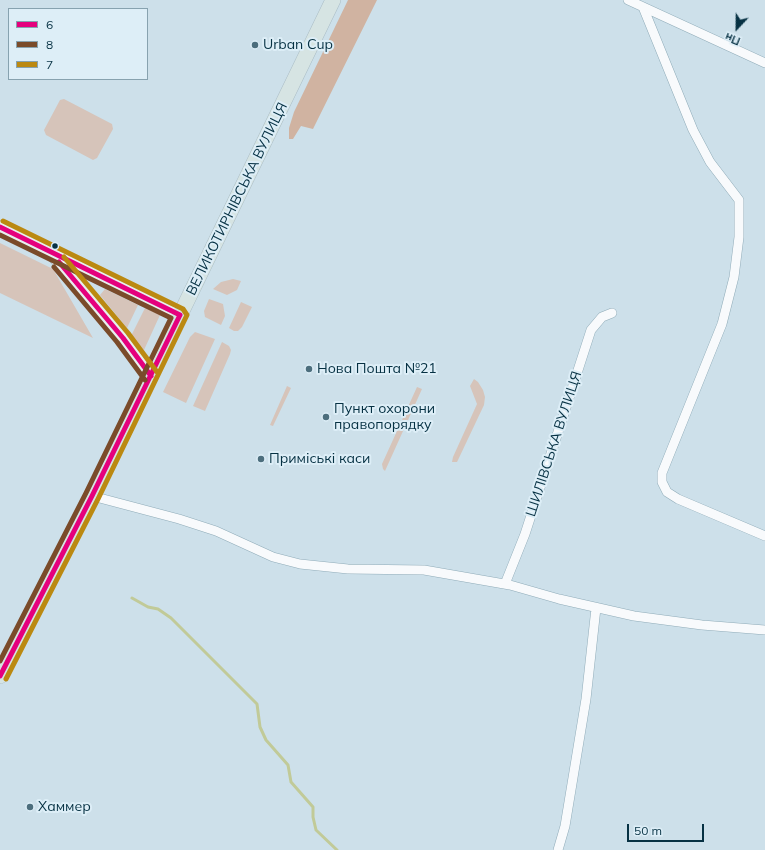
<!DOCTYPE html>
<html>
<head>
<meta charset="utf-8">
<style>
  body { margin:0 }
  #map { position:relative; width:765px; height:850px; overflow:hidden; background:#cde0ea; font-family:Mulish,sans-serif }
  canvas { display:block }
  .legend { position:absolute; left:8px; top:8px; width:140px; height:72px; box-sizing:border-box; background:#ddeef7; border:1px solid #87a2af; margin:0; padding:5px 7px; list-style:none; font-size:12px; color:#063143 }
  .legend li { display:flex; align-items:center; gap:8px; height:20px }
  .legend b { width:20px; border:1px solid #87a2af }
  .north { position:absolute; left:717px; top:8px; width:40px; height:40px; -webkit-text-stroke:3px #ddeef7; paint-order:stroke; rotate:202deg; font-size:11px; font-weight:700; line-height:16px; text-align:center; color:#063143 }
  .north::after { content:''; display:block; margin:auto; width:14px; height:18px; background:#063143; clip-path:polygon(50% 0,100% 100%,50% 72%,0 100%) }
  .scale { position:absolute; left:627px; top:824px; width:77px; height:18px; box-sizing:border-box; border:2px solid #063143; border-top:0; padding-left:5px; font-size:12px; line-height:14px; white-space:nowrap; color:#063143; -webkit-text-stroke:3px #ddeef7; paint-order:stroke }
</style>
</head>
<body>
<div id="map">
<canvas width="765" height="850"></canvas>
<ul class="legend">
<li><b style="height:5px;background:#e5007d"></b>6</li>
<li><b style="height:5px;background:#7a4b2a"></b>8</li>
<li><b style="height:5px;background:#bb8911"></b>7</li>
</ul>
<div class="north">Пн</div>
<div class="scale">50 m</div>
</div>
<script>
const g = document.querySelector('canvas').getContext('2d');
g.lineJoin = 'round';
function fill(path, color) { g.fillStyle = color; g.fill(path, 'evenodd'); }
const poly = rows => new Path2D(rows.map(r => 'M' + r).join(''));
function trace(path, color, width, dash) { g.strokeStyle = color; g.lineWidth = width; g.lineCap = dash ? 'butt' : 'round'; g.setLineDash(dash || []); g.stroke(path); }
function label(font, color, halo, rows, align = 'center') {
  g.font = font + ' Mulish,sans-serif'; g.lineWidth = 4; g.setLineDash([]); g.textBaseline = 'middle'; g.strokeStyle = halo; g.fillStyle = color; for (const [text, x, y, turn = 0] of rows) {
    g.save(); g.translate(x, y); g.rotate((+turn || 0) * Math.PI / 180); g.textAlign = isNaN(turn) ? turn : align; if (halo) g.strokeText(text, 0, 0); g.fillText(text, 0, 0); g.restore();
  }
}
fill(poly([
  [64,99,112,124,113,129,97,158,93,160,46,135,44,130,60,100],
  [0,243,53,269,93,338,0,293],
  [233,279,241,281,237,290,227,295,213,289,221,282],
  [105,289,138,305,127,328,100,295],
  [209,299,223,304,225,316,221,325,205,317,204,311],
  [241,302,252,307,242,327,238,331,234,331,229,328],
  [145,308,160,315,144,350,131,336],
  [195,332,215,339,186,403,163,392,190,337],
  [222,342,229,346,231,350,230,354,205,411,193,406],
  [474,379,478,382,483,390,485,397,484,405,458,460,457,462,452,462,453,457,477,404,470,386],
  [287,386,291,388,273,426,270,425],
  [417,387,422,389,385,471,383,469,382,464]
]), '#d6c4ba');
fill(poly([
  [348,0,377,0,313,129,301,126,293,139,289,139,289,128,294,112]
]), '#d0b3a1');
trace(poly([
  [132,598,148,607,158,609,171,618,257,704,260,727,266,740,288,765,291,782,313,807,313,817,316,830,337,850]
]), '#c1ca98', 3);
const street = poly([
  [628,0,765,63],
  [643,7,693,130,710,162,739,200,739,237,734,277,722,324,662,473,662,482,667,492,678,499,765,536],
  [92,496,179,519,216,531,273,557,300,564,348,569,424,570,510,585,559,599,634,616,702,625,765,630],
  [505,584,525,534,591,330,602,317,612,313],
  [558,850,565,826,586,699,596,608]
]);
const secondary = poly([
  [0,227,180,315],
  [54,256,123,338,151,376]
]);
const primary = poly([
  [0,676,116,447,333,0]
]);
trace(street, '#8fabb8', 10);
trace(secondary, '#8fabb8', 14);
trace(primary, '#a9bbc4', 16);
trace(street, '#f8fafc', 9);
trace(secondary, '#e7eff0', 13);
trace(primary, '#d6e4e3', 15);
trace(poly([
  [0,227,180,315,92,496,0,676],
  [59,262,123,338,151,376]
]), '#e5007d', 5);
trace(poly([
  [0,235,171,318,86,493,0,661],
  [54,267,117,342,145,380]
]), '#7a4b2a', 5);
trace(poly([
  [3,221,183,309,187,315,98,499,6,679],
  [64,257,128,333,157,372]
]), '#bb8911', 5);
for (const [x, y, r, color] of [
  [255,45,4,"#4c6e7d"],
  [55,246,3.5,"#063143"],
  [309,369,4,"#4c6e7d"],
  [326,417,4,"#4c6e7d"],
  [261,459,4,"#4c6e7d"],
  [30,807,4,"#4c6e7d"]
]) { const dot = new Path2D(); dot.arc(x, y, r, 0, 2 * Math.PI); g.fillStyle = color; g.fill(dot); trace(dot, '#ddeef7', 1.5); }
label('14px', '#063143', '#ddeef7', [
  ["Urban Cup",263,45],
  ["Нова Пошта №21",317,369],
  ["Пункт охорони",334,409],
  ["правопорядку",334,425],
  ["Приміські каси",269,459],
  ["Хаммер",38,807]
], 'left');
label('14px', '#063143', '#ddeef7', [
  ["ВЕЛИКОТИРНІВСЬКА ВУЛИЦЯ",237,199,-64],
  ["ШИЛІВСЬКА ВУЛИЦЯ",554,444,-72]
]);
</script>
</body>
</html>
